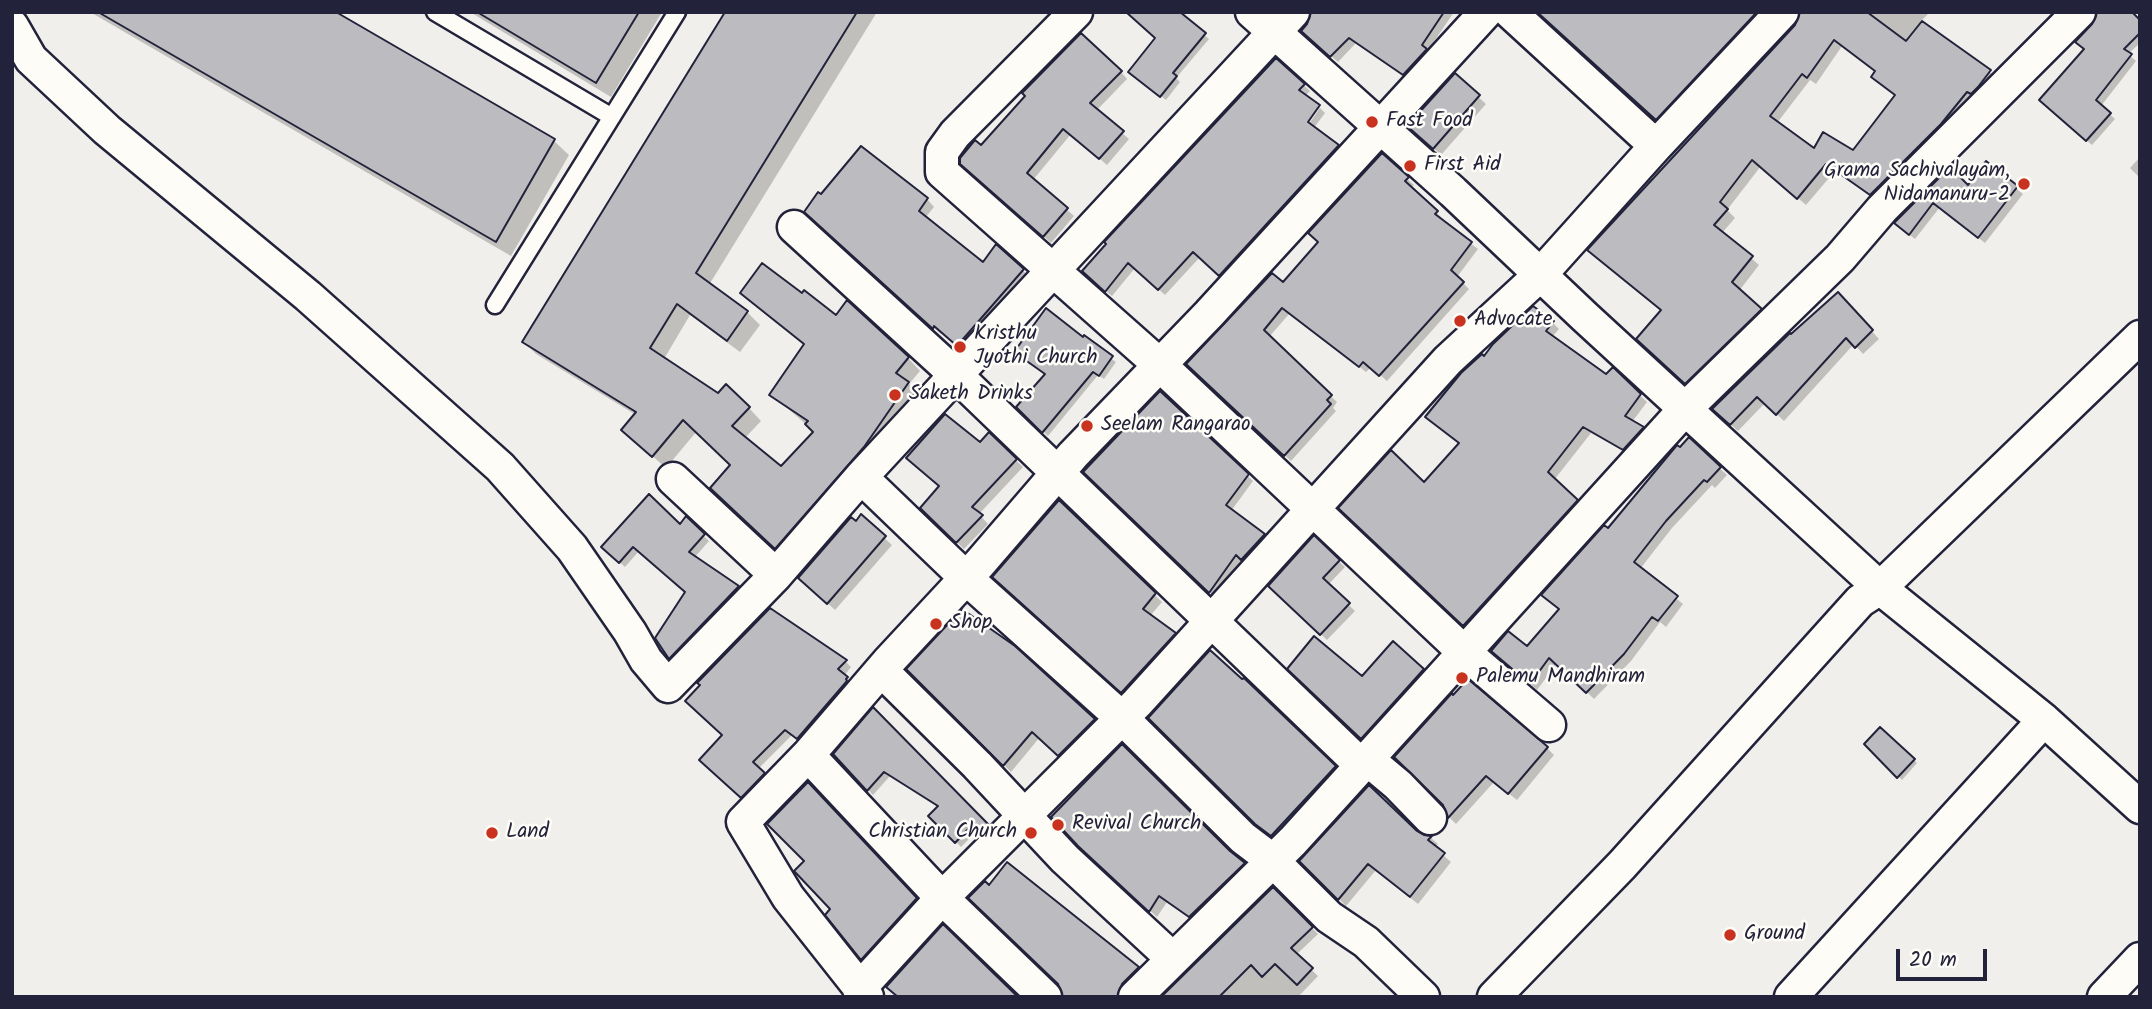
<!DOCTYPE html>
<html>
<head>
<meta charset="utf-8">
<style>
  body { margin:0 }
  #map { position:relative; width:2152px; height:1009px; overflow:hidden; background:#f0efec; font-family:Kalam,sans-serif }
  canvas { display:block }
  .frame { position:absolute; inset:0; border:14px solid #22223b; pointer-events:none }
  .scale { position:absolute; left:1896px; top:949px; width:91px; height:32px; box-sizing:border-box; border:4px solid #22223b; border-top:0; padding-left:9px; font-size:21px; line-height:24px; white-space:nowrap; color:#22223b; -webkit-text-stroke:5px #fdfcf7; paint-order:stroke }
</style>
</head>
<body>
<div id="map">
<canvas width="2152" height="1009"></canvas>
<div class="frame"></div>
<div class="scale">20 m</div>
</div>
<script>
const g = document.querySelector('canvas').getContext('2d');
g.lineJoin = 'round';
function fill(path, color) { g.fillStyle = color; g.fill(path, 'evenodd'); }
const poly = rows => new Path2D(rows.map(r => 'M' + r).join(''));
function trace(path, color, width, dash) { g.strokeStyle = color; g.lineWidth = width; g.lineCap = dash ? 'butt' : 'round'; g.setLineDash(dash || []); g.stroke(path); }
function label(font, color, halo, rows, align = 'center') {
  g.font = font + ' Kalam,sans-serif'; g.lineWidth = 5; g.setLineDash([]); g.textBaseline = 'middle'; g.strokeStyle = halo; g.fillStyle = color; for (const [text, x, y, turn = 0] of rows) {
    g.save(); g.translate(x, y); g.rotate((+turn || 0) * Math.PI / 180); g.textAlign = isNaN(turn) ? turn : align; if (halo) g.strokeText(text, 0, 0); g.fillText(text, 0, 0); g.restore();
  }
}
fill(poly([
  [90,12,333,12,554,141,569,155,511,256],
  [470,12,662,12,611,97],
  [727,12,877,12,709,285,747,312,760,325,740,352,690,315,664,359,718,396,749,408,761,421,745,438,781,468,815,432,772,395,805,346,742,293,836,317,908,358,920,371,909,384,920,396,788,560,725,501,732,465,697,431,666,468,623,430,636,415,536,354,524,342],
  [1145,12,1186,12,1182,17,1209,39,1176,78,1180,82,1166,100,1135,76,1157,38],
  [1312,12,1454,12,1427,52,1432,57,1411,80,1356,43,1338,62,1309,37],
  [1539,12,1769,12,1663,125],
  [1816,12,1930,12,1920,22,1962,54,1964,51,1998,79,1879,202,1835,171,1806,205,1761,166,1727,210,1735,218,1722,233,1759,265,1739,291,1768,317,1694,390,1646,347],
  [1842,46,1876,72,1881,84,1896,96,1853,153,1814,150,1777,123,1810,80,1816,84],
  [2140,22,2140,43,2128,54,2136,61,2101,106,2115,119,2092,145,2047,105],
  [1276,60,1310,91,1305,96,1301,128,1304,131,1320,108,1325,113,1313,129,1344,152,1226,280,1200,257,1165,295,1135,268,1112,296,1090,277],
  [1121,72,1127,79,1096,111,1129,139,1107,165,1071,134,1033,180,1074,216,1051,243,970,170,981,148],
  [1455,76,1486,104,1441,155,1416,133],
  [861,149,927,199,934,207,925,218,983,264,1022,270,1030,277,965,352,942,332,941,334,813,219,821,197],
  [1382,156,1414,185,1411,188,1443,219,1441,221,1478,249,1457,277,1469,289,1387,381,1371,367,1366,372,1290,313,1269,337,1337,402,1333,408,1336,411,1291,461,1188,364,1283,285,1320,242],
  [2140,157,2140,178,2130,168],
  [1986,164,2023,194,1985,243,1940,207,1915,239,1902,229,1950,170,1968,187],
  [1845,302,1879,339,1863,354,1854,344,1784,421,1765,403,1738,431,1714,409],
  [1552,322,1559,329,1552,337,1607,377,1613,370,1647,402,1632,422,1649,435,1631,455,1591,433,1554,480,1583,508,1471,631,1341,508,1424,484,1461,444,1484,358],
  [1083,339,1116,362,1104,379,1098,375,1048,436,1018,407],
  [1161,393,1253,481,1231,511,1270,541,1248,565,1242,559,1215,597,1085,472],
  [989,435,1023,467,979,514,988,524,964,549,922,508],
  [1689,440,1727,475,1715,488,1712,485,1672,528,1640,569,1683,604,1666,627,1660,622,1631,661,1594,699,1557,663,1537,690,1500,657,1527,648,1561,610,1608,531],
  [1059,502,1162,602,1150,616,1182,641,1129,699,1002,584],
  [861,517,892,545,835,610,808,585],
  [686,519,709,541,694,558,743,593,675,663,670,658,687,593,639,551,625,567,603,547,680,526],
  [1314,538,1345,567,1328,585,1355,611,1327,640,1270,586],
  [1393,644,1430,677,1368,744,1290,668,1362,678],
  [1014,648,1101,727,1066,762,1040,737,1011,772,909,669],
  [845,661,851,667,844,676,853,684,804,744,792,735,758,769,769,781,748,803,707,766],
  [1244,680,1341,774,1279,842,1264,830],
  [1452,696,1547,748,1554,755,1517,800,1494,782,1456,824,1449,817,1445,805],
  [873,710,994,831,987,838,977,831,961,847,931,816,939,808,890,776,873,795,835,754],
  [1880,729,1917,763,1902,780,1867,744],
  [808,784,923,907,869,966,862,958,833,910],
  [1416,832,1424,837,1431,838,1438,844,1435,848,1451,862,1418,904,1376,870,1346,906,1301,861],
  [1229,852,1251,871,1198,923,1167,902,1157,917,1087,853],
  [1007,864,1143,974,1123,997,1065,997,1064,992,989,888],
  [1273,889,1318,934,1296,955,1318,976,1298,997,1164,997]
]), '#0003');
const building = poly([
  [98,12,336,12,555,139,496,242,98,12],
  [477,12,639,12,596,83,477,12],
  [725,12,857,12,696,273,748,311,727,341,677,304,650,348,718,393,726,384,750,407,732,426,781,466,813,432,805,424,808,421,769,395,804,344,740,293,762,263,802,293,804,290,836,315,847,300,909,357,896,373,909,382,864,447,775,549,710,488,730,465,683,420,652,457,621,430,636,412,522,342,725,12],
  [1126,12,1180,12,1206,33,1173,73,1177,76,1160,97,1128,72,1155,38,1126,12],
  [1311,12,1444,12,1422,45,1427,49,1403,75,1349,38,1330,57,1301,31,1307,24,1311,12],
  [1537,12,1757,12,1656,120,1537,12],
  [1800,12,1867,12,1906,41,1922,21,1991,70,1978,87,1971,94,1967,92,1941,124,1870,195,1826,164,1797,199,1752,160,1720,202,1728,209,1714,225,1753,256,1732,282,1762,309,1685,384,1636,339,1661,310,1587,250,1795,25,1800,12],
  [1834,40,1875,71,1871,77,1895,95,1853,150,1823,132,1814,148,1770,116,1802,74,1807,78,1834,40],
  [2097,12,2132,12,2140,20,2140,33,2124,49,2132,54,2096,100,2111,113,2086,141,2039,100,2084,49,2075,42,2092,24,2097,12],
  [1081,33,1122,71,1090,103,1124,131,1099,159,1063,129,1027,173,1068,208,1043,237,960,164,960,158,975,140,981,145,1025,96,1022,93,1081,33],
  [1276,58,1305,84,1299,90,1320,105,1308,122,1339,145,1219,276,1193,252,1158,290,1128,263,1105,292,1082,271,1106,244,1104,242,1276,58],
  [1455,73,1480,95,1433,149,1407,126,1455,73],
  [861,146,928,198,919,211,983,262,996,244,1024,269,957,346,934,326,933,329,804,212,818,192,821,194,861,146],
  [1382,153,1409,177,1405,181,1438,211,1435,214,1472,242,1451,270,1464,282,1379,376,1363,362,1359,367,1282,308,1264,330,1332,395,1327,400,1331,404,1284,456,1186,364,1272,273,1283,282,1318,242,1308,233,1382,153],
  [1986,161,2018,186,1978,238,1933,203,1909,235,1894,223,1950,167,1968,185,1986,161],
  [1838,292,1873,330,1855,348,1846,338,1776,415,1757,397,1730,425,1712,409,1790,333,1791,334,1838,292],
  [1533,306,1554,321,1546,331,1606,374,1613,367,1641,394,1625,416,1644,427,1623,450,1583,427,1548,472,1578,500,1463,626,1338,508,1391,450,1424,482,1459,443,1425,417,1461,373,1482,354,1484,356,1493,344,1533,306],
  [1046,308,1083,337,1084,335,1113,356,1099,376,1093,372,1042,433,1016,407,1045,374,1014,352,1046,308],
  [1160,391,1249,474,1226,505,1265,534,1241,560,1236,555,1209,593,1083,472,1160,391],
  [945,414,980,442,989,432,1017,459,972,507,983,515,956,543,920,508,939,486,906,458,945,414],
  [1689,437,1721,467,1707,482,1704,480,1666,521,1634,562,1678,596,1658,621,1652,617,1624,654,1586,693,1549,658,1530,684,1491,651,1508,631,1527,646,1559,609,1541,595,1604,525,1608,528,1677,445,1680,447,1689,437],
  [649,494,680,524,686,516,705,534,689,552,739,586,669,659,655,638,685,592,633,547,619,563,601,547,649,494],
  [1059,500,1156,593,1143,609,1176,633,1121,693,992,577,1059,500],
  [861,514,886,536,827,604,798,578,851,517,856,521,861,514],
  [1314,535,1340,560,1323,578,1350,603,1320,635,1268,586,1314,535],
  [770,608,847,660,838,669,848,677,846,679,847,681,797,739,785,730,753,762,765,773,741,798,699,760,722,735,685,701,700,685,697,683,770,608],
  [962,609,1015,646,1095,719,1058,756,1032,732,1003,766,906,669,962,609],
  [1314,636,1362,676,1393,641,1424,669,1361,739,1287,669,1314,636],
  [1210,650,1242,679,1244,678,1336,766,1271,836,1255,824,1148,718,1210,650],
  [1468,679,1548,747,1508,794,1486,776,1448,818,1443,805,1394,757,1452,693,1453,695,1468,679],
  [873,707,989,825,980,834,970,827,955,843,928,816,938,806,884,772,867,791,833,754,873,707],
  [1880,727,1915,759,1897,778,1864,744,1880,727],
  [1122,744,1230,851,1245,863,1189,917,1159,896,1149,912,1078,846,1051,817,1122,744],
  [808,782,917,898,861,960,825,915,830,909,794,871,804,861,767,824,808,782],
  [1369,785,1417,831,1424,835,1432,836,1428,840,1445,853,1410,897,1368,864,1338,900,1299,861,1369,785],
  [1007,862,1139,967,1122,984,1117,997,1063,997,1058,984,968,898,985,881,989,885,1007,862],
  [1273,887,1313,927,1291,948,1313,968,1297,985,1275,964,1262,977,1251,965,1219,997,1161,997,1273,887],
  [943,924,1018,997,898,997,886,987,943,924]
]);
fill(building, '#bcbcc0');
trace(building, '#22223b', 2);
const lane = poly([
  [435,12,612,117],
  [495,305,677,12]
]);
const street = poly([
  [1076,12,955,134,942,152,942,172,1161,366,1464,652,1549,725],
  [1252,12,1453,192,1585,317,1880,588,2044,720,2140,807],
  [1510,12,1656,146],
  [12,26,31,59,107,130,308,296,500,467,572,548,630,632,646,660,668,686,776,575,861,477,1293,12],
  [794,227,956,375,1362,766],
  [861,477,966,578,1123,719,1243,838,1272,860,1329,917,1366,942,1423,997],
  [673,479,776,575],
  [881,670,977,765,1065,859,1173,959],
  [808,755,942,898,1045,997],
  [1367,759,1398,785,1430,818],
  [859,989,942,898,1137,703,1448,360,1540,275,1656,146,1782,12],
  [867,997,788,897,743,822,808,755,888,662,980,563,1073,455,1209,314,1486,12],
  [1135,997,1293,841,1685,409,1840,258,1882,209,2079,12],
  [1494,997,1622,865,1860,601,1880,588,2140,337],
  [1791,997,2044,720],
  [2104,997,2140,959]
]);
trace(lane, '#22223b', 21);
trace(street, '#22223b', 37);
trace(lane, '#fdfcf7', 16);
trace(street, '#fdfcf7', 32);
for (const [x, y, r, color] of [
  [1372,122,7,"#c8321e"],
  [1410,166,7,"#c8321e"],
  [2024,184,7,"#c8321e"],
  [1460,321,7,"#c8321e"],
  [960,347,7,"#c8321e"],
  [895,395,7,"#c8321e"],
  [1087,426,7,"#c8321e"],
  [936,624,7,"#c8321e"],
  [1462,678,7,"#c8321e"],
  [1058,825,7,"#c8321e"],
  [492,833,7,"#c8321e"],
  [1031,833,7,"#c8321e"],
  [1730,935,7,"#c8321e"]
]) { const dot = new Path2D(); dot.arc(x, y, r, 0, 2 * Math.PI); g.fillStyle = color; g.fill(dot); trace(dot, '#fdfcf7', 2.5); }
label('21px', '#22223b', '#fdfcf7', [
  ["Fast Food",1386,122],
  ["First Aid",1424,166],
  ["Grama Sachivalayam,",2010,172,"right"],
  ["Nidamanuru-2",2010,196,"right"],
  ["Advocate",1474,321],
  ["Kristhu",974,335],
  ["Jyothi Church",974,359],
  ["Saketh Drinks",909,395],
  ["Seelam Rangarao",1101,426],
  ["Shop",950,624],
  ["Palemu Mandhiram",1476,678],
  ["Revival Church",1072,825],
  ["Land",506,833],
  ["Christian Church",1017,833,"right"],
  ["Ground",1744,935]
], 'left');
</script>
</body>
</html>
